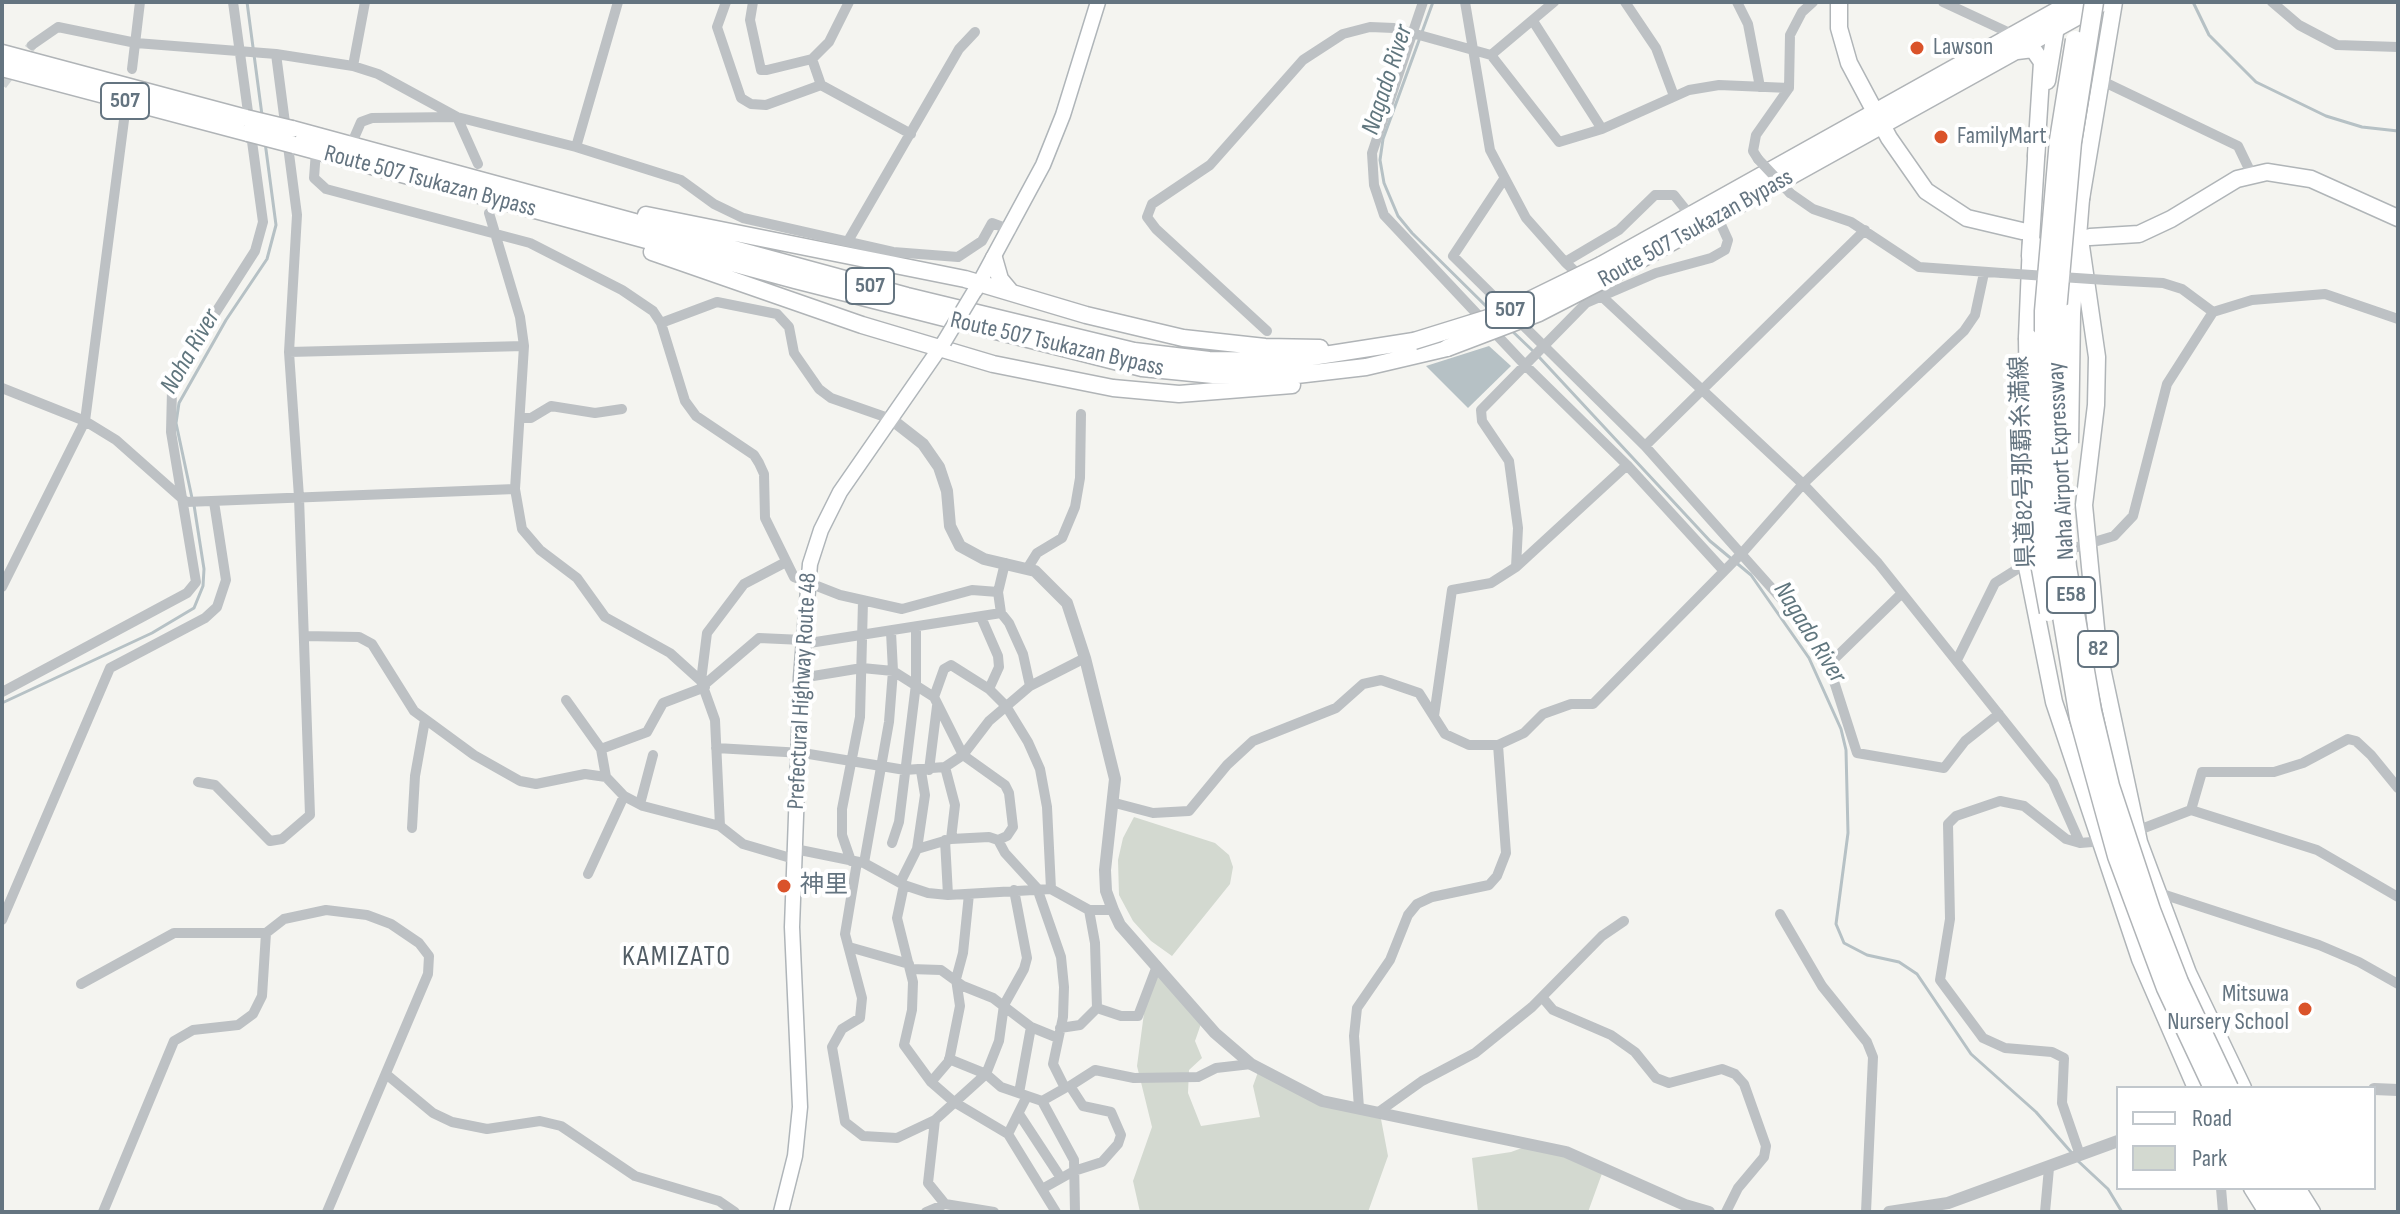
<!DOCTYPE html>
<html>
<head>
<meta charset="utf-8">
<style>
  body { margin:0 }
  #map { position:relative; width:2400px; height:1214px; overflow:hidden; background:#f4f4f0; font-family:"Sofia Sans Condensed",sans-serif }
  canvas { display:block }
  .frame { position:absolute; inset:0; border:4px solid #647480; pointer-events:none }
  .legend { position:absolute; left:2116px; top:1086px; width:260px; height:104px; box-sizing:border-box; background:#fff; border:2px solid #c1c7cc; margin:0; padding:10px 14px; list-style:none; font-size:24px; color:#647480 }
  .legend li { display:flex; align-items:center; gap:16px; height:40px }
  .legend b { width:40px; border:2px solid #c1c7cc }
</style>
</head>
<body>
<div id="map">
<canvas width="2400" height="1214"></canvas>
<div class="frame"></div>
<ul class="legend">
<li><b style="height:10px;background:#fff"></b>Road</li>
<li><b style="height:22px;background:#d3d9d0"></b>Park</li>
</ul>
</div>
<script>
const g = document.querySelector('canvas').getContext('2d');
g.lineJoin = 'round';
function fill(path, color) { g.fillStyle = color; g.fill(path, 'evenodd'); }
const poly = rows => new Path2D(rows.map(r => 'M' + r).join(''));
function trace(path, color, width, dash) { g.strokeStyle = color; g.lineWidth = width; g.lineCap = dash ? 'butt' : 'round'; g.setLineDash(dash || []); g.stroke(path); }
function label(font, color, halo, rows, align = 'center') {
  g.font = font + ' "Sofia Sans Condensed","Noto Sans JP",sans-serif'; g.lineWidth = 8; g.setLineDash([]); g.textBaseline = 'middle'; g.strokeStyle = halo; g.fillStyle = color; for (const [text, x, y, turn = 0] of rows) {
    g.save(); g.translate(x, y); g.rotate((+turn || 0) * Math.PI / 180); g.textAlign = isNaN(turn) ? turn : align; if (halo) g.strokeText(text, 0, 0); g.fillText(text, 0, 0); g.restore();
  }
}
fill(poly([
  [1134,817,1215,843,1229,855,1233,867,1230,884,1172,956,1151,941,1133,921,1119,895,1118,860,1123,838],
  [1156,974,1202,1021,1195,1041,1202,1058,1189,1070,1188,1093,1201,1126,1260,1117,1253,1086,1258,1072,1381,1119,1388,1156,1368,1212,1140,1212,1133,1181,1152,1127,1137,1066,1146,998],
  [1533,1144,1604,1168,1588,1212,1478,1212,1472,1158,1511,1152]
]), '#d3d9d0');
fill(poly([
  [1489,346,1511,366,1468,408,1426,366]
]), '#b6c1c5');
trace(poly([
  [247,2,262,115],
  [1433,2,1383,139,1380,160,1384,183,1398,216,1412,233,1490,310],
  [2193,2,2209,35,2256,82,2326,116,2362,127,2398,131],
  [1510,329,1533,351],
  [1539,357,1710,541,1751,575,1809,658,1841,729,1846,750,1848,833,1836,924,1844,943,1867,955,1899,962,1917,974,1971,1054,2036,1112,2071,1152],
  [192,498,176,423,179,403,226,320,267,259,276,225,265,142],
  [2,703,152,633,194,608,203,586,204,569,194,505],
  [2078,1161,2108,1189,2122,1212]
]), '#b6c1c5', 3);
trace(poly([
  [2,85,32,45]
]), '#d0d4d4', 10, [10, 5]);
const secondary = poly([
  [975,291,1043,165,1063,115,1098,2],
  [781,1212,795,1156,800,1107,792,927,801,678,810,564,821,530,840,492,944,342]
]);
const primary = poly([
  [1839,2,1839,28,1849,63,1889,138,1926,191,1967,218,2022,231],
  [2047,81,2057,21],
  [2081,199,2114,2],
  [2090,237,2139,234,2171,219,2237,179,2267,172,2311,179,2398,218],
  [2081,246,2097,357,2096,405,2084,505,2098,649,2139,842,2188,973,2243,1088],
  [2030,256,2037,143],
  [2021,454,2026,562,2054,702,2140,959,2196,1088],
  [2252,1188,2267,1212],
  [2297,1188,2312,1212]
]);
const trunk = poly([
  [2017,51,2033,49,2042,62,2036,156],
  [2,53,246,118],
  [2,68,248,133],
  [292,129,907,296,1134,351,1209,360,1286,361,1414,341],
  [294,145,795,280,1142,368,1213,375,1288,376,1366,367,1447,348],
  [646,215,965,279,1086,315,1183,338,1265,347,1320,348],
  [652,252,862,325,993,364,1113,388,1179,394,1292,385],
  [994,258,1000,279,1010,291],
  [1601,265,2072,2],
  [1611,276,2104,2]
]);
const motorway = poly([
  [2081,6,2081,2],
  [2071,313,2081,186],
  [2028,338,2032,243],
  [2268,1188,2282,1212],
  [2284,1188,2299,1212]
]);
trace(secondary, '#afb5b9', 17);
trace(primary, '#b0b5b8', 19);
trace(trunk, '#b0b4b7', 19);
trace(motorway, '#b0b4b7', 21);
trace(poly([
  [726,2,717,27,741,98,751,104,766,105,821,85,911,134],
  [753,2,750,20,761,70,767,70,812,59,829,42,849,2],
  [1423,2,1372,153,1374,185,1384,215,1524,364,1627,465,1724,571],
  [1465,2,1490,150,1526,218,1565,262,1803,484,1878,563,2053,782,2080,843],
  [1625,2,1656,48,1674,96],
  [1737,2,1748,24,1760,87],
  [1943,2,2014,35],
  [2272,2,2299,25,2337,45,2398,47],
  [1533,21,1602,129],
  [32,45,58,27,136,43,276,54,353,66,378,74,457,117,576,147,681,180,714,204,743,218,893,252,958,257,982,241,992,223,1011,230],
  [1491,55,1559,142,1602,129,1689,90,1719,85,1789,88],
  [812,59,821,85],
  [353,66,365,2],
  [132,69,140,2],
  [2100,80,2238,146,2251,173],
  [457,117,478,164],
  [351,145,361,122,372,118,455,117],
  [576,147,618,2],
  [316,151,314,178,326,189,530,243,622,290,653,311,661,323,685,401,696,416,754,455,759,463,764,474,765,518,794,577,840,595,902,609,972,590,998,592],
  [1758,159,1753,151,1756,135,1789,88,1790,35,1802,12,1813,2],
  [1504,179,1453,256,1645,446,1809,630,1831,672,1857,753,1944,768,1965,741,1999,714],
  [1790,193,1813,209,1851,222,1919,267,2002,273],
  [489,213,520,317,524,346,515,489,522,529,540,550,577,578,605,617,670,653,701,681,715,720,720,826],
  [848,241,959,49,975,32],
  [1565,262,1619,230,1655,195,1674,195,1690,215],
  [2106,280,2163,283,2182,289,2213,312],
  [661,323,717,302,777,314,789,327,794,353,819,389,831,398,891,419],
  [1267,331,1156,229,1147,217,1152,204,1210,165,1303,60,1343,34,1370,27,1394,28,1491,55,1554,2],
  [289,352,524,346],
  [2,388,85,421,116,440,186,502,515,489],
  [520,418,531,418,551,406,595,413,622,409],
  [1645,446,1865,230],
  [2064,551,2114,536,2133,516,2167,384,2213,312,2252,300,2325,294,2398,319],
  [1516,567,1518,528,1509,461,1482,421,1481,410,1586,303,1656,273,1711,258,1725,250,1728,240,1718,218],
  [1027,569,1037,553,1062,538,1075,507,1080,478,1081,414],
  [2,587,85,421,124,120],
  [1001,613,998,592,1005,563],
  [981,617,998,656,999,667,989,689],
  [304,636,359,637,372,644,414,711,474,755,520,781,536,784,585,774,606,777,624,796,643,806,720,826,743,844,794,859],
  [803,644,1001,613,1009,623,1023,654,1030,686],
  [1958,658,1995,583,2030,561],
  [1828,665,1902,593],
  [801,678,862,668,893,671,934,697,963,755,1005,785,1009,793,1013,827,1007,836,998,840],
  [701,681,707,633,744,584,786,562],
  [704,685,759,638,803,640],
  [2,692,187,593,196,582,171,432,172,390,182,365,255,251,263,222,233,2],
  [934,697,944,669,951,665,989,689,1006,706,1028,742,1040,769,1047,807,1051,889],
  [566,700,601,749,606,777],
  [1434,716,1452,590,1491,583,1516,567,1627,465],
  [716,748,803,753,905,770,945,767,963,755,989,721,1030,686,1085,658],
  [601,749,647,732,663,703,705,687],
  [945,767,955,805,951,839],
  [929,770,937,706],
  [198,782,215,785,270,841,282,839,310,815,299,497,289,352,297,215,276,54],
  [1115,803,1153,813,1189,811,1227,765,1253,741,1336,708,1363,684,1381,680,1419,693,1445,734,1469,745,1498,745,1524,733,1543,714,1571,704,1593,704,1743,552,1803,484,1964,331,1975,315,1984,273],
  [640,804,653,755],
  [2191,810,2202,772,2274,772,2303,763,2348,739,2356,741,2371,755,2398,788],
  [412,828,415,776,425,720],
  [2131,833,2191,810,2317,850,2398,897],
  [945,840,948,895],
  [892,843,899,822,916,684,916,628],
  [795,849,864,863,904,885,928,893,948,895,1051,889,1089,910,1113,910],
  [917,849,951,839,989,837,998,840,1005,853,1037,888,1061,957,1064,987,1063,1017,1053,1064,1065,1088,1042,1101],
  [851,861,842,835,842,809,860,717,863,601],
  [857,862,845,934,862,998,860,1018,842,1029,832,1047,845,1122,863,1136,897,1138,935,1120],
  [864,863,889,722,893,671,891,632],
  [588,874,624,796],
  [900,883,917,849,925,795,921,771],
  [904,885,897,918,913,982,912,1010,904,1045,931,1082,954,1102,1008,1134,1056,1212],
  [2156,892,2319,945,2359,962,2398,984],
  [1780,914,1822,986,1867,1042,1873,1057,1866,1212],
  [2,920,110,668,205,618,217,607,226,580,214,502],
  [849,947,909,964],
  [910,969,941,970,963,986,993,998,1031,1027,1058,1038],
  [81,984,174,933,266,933,284,919,326,910,367,915,391,924,419,943,429,956,428,974,327,1212],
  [1542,997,1553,1010,1611,1035,1635,1052,1656,1078,1669,1083,1722,1069,1735,1074,1744,1084,1766,1146,1764,1157,1738,1188,1726,1212],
  [1097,1008,1121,1016,1138,1016,1157,966],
  [1060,1028,1080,1025,1097,1008,1095,943,1089,910],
  [949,1059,986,1074,1001,1087,1042,1101,1074,1160,1075,1212],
  [386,1074,433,1113,452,1122,487,1129,540,1121,561,1126,635,1176,719,1201,735,1212],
  [931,1082,949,1061,960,1006,956,979,963,953,969,894],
  [1070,1086,1095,1070,1134,1078,1198,1077,1216,1068,1251,1064],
  [1019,1093,1031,1027],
  [1359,1108,1354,1036,1357,1008,1390,960,1408,915,1417,904,1432,897,1489,885,1497,876,1506,853,1498,745],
  [1380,1111,1422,1081,1475,1053,1532,1007,1602,936,1624,921],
  [1019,1114,1061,1178],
  [1008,1134,1027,1096],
  [2080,1155,2062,1103,2064,1058,2052,1052,2005,1048,1983,1038,1940,980,1950,919,1948,824,1956,816,2000,801,2024,806,2066,839,2080,843,2104,841],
  [2221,1188,2223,1212],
  [1042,1189,1074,1171,1102,1162,1118,1144,1121,1135,1111,1112,1083,1106,1070,1086,1067,1087],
  [103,1212,174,1041,193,1030,238,1025,253,1014,262,996,266,933],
  [926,1212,945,1204],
  [994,1212,945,1204,928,1183,935,1120,986,1074,999,1041,1004,1005,1024,969,1027,958,1014,890],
  [2045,1212,2049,1168]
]), '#bdc1c4', 10);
trace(poly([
  [891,419,923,444,939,467,947,491,950,526,960,546,984,559,1035,571,1067,603,1085,658,1115,779,1105,870,1106,891,1113,910,1120,925,1215,1033,1251,1064,1322,1101,1566,1152,1685,1205,1709,1212],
  [2374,1089,2398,1090],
  [1889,1212,1948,1203,2118,1141]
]), '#bdc1c4', 12);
trace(secondary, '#fff', 14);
trace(primary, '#fff', 16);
trace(trunk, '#fff', 16);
trace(motorway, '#fff', 18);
const secondaryBridge = poly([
  [944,342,974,292]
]);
const trunkBridge = poly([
  [246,118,292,129],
  [248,133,294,145],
  [1414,341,1501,314,1601,265],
  [1447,348,1539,313,1611,276]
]);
const motorwayBridge = poly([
  [2094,2,2072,142,2057,311,2057,453,2067,567,2092,711,2110,786,2151,910,2179,982,2229,1088],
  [2075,40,2059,140,2044,311,2044,455,2054,568,2079,718,2117,856,2166,988,2213,1088],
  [2028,338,2030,473,2035,536,2049,612],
  [2069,443,2071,313]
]);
trace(secondaryBridge, '#afb5b9', 17, []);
trace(trunkBridge, '#b0b4b7', 19, []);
trace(motorwayBridge, '#b0b4b7', 21, []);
trace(poly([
  [1758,159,1790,193],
  [2002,273,2106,280]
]), '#bdc1c4', 10);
trace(secondaryBridge, '#fff', 14);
trace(trunkBridge, '#fff', 16);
trace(motorwayBridge, '#fff', 18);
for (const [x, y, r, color] of [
  [1917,48,8,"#da532a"],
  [1941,137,8,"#da532a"],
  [784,886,8,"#da532a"],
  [2305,1009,8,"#da532a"]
]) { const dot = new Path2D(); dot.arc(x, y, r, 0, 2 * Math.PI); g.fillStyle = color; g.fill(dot); trace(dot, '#fff', 3); }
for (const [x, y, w] of [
  [125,101,48],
  [870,286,48],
  [1510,310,48],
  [2071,595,48],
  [2098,649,40]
]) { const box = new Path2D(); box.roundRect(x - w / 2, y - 18, w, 36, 6); g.fillStyle = '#fff'; g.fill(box); trace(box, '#647480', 2); }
label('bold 22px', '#647480', null, [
  ["507",125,101],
  ["507",870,286],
  ["507",1510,310],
  ["E58",2071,595],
  ["82",2098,649]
]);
label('24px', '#647480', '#fff', [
  ["Lawson",1933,48],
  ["FamilyMart",1957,137],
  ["神里",800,886],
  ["Mitsuwa",2289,995,"right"],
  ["Nursery School",2289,1023,"right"]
], 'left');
label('24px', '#647480', '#fff', [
  ["Route 507 Tsukazan Bypass",430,182,15],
  ["Route 507 Tsukazan Bypass",1696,229,-29],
  ["Route 507 Tsukazan Bypass",1057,345,13],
  ["Naha Airport Expressway",2062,461,-93],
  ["県道82号那覇糸満線",2024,462,-92],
  ["Prefectural Highway Route 48",803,691,-87]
]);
label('italic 26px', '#60767e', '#fff', [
  ["Nagado River",1388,80,-72],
  ["Noha River",191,352,-60],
  ["Nagado River",1809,633,58]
]);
g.letterSpacing = '2px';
label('28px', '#525d65', '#fff', [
  ["KAMIZATO",677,958]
]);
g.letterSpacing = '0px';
</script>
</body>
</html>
